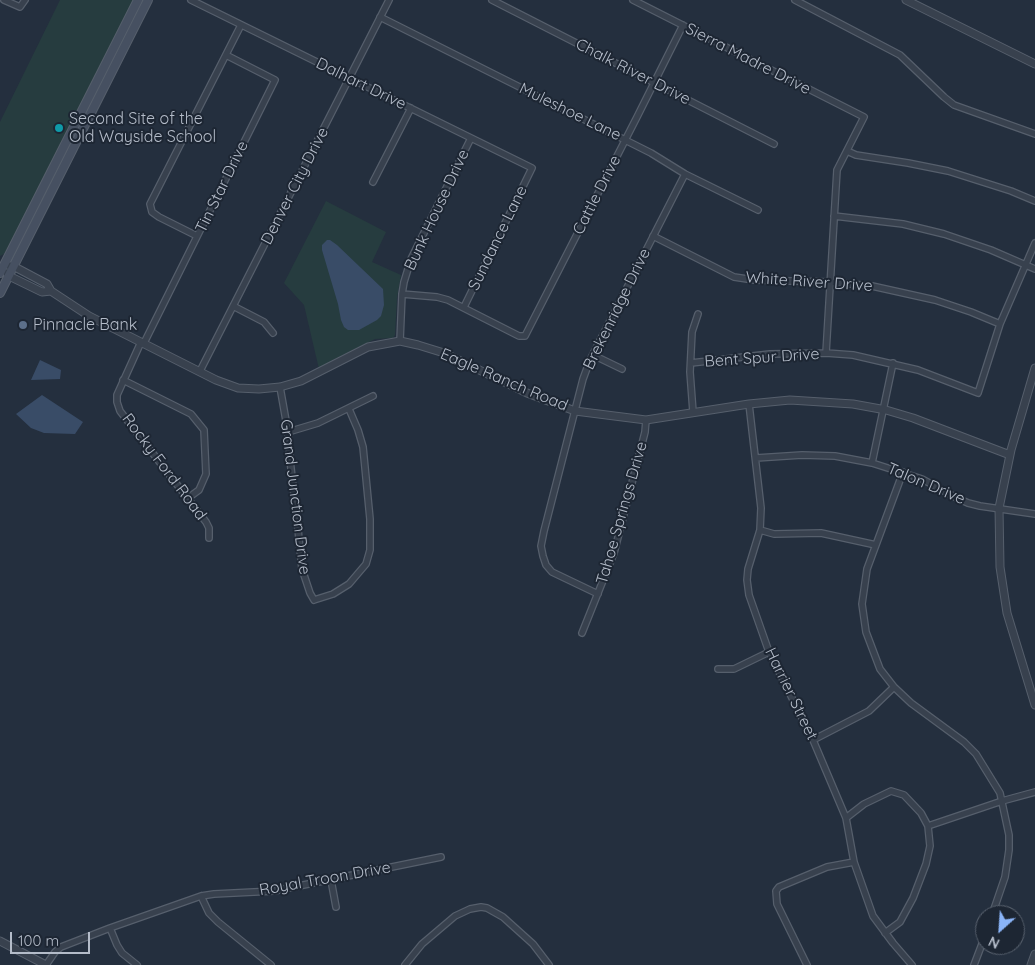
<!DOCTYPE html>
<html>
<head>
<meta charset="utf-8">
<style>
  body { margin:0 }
  #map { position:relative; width:1035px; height:965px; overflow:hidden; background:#242f3e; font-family:Quicksand,sans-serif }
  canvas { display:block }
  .north { position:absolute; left:975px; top:905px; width:50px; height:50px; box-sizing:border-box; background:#1d2633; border:1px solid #59626f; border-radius:50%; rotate:206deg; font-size:14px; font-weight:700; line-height:20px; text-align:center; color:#b4bcc9 }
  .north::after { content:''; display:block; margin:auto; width:18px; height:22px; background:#8ab4f8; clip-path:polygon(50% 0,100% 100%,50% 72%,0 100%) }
  .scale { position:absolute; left:10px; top:932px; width:80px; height:22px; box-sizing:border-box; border:2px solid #b4bcc9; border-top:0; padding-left:6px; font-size:15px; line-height:18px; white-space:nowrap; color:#b4bcc9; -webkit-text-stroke:4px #1d2633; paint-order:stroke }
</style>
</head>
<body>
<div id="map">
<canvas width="1035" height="965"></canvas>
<div class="north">N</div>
<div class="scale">100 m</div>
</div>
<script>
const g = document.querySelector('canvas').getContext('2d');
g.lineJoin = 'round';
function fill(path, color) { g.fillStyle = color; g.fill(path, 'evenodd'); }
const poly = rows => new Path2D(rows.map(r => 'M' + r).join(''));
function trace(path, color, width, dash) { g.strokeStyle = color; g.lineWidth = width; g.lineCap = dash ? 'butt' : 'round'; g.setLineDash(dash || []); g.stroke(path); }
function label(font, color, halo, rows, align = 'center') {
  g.font = font + ' Quicksand,sans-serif'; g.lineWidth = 4; g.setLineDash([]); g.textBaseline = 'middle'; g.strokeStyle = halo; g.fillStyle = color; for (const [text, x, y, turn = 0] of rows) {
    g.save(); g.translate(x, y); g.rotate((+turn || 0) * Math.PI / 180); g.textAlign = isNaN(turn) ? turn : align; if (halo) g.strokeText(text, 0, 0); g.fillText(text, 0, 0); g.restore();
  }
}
fill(poly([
  [60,0,134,0,10,245,4,254,0,256,0,122],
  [326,201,386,232,372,262,401,275,397,298,395,335,393,338,375,339,333,360,319,369,304,305,284,283]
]), '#263c3f');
fill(poly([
  [327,240,330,240,337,245,383,289,384,305,381,316,377,320,359,330,348,330,344,327,341,320,338,304,322,250,322,245],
  [40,360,61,370,60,379,31,380],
  [42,395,83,422,75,434,44,433,31,428,16,414]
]), '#394c67');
const minor = poly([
  [4,0,20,7,25,0],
  [191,0,532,168,464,307],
  [492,0,774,144],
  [633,0,864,117,837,170,826,353],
  [795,0,900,55,944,97,954,105,1035,134],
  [380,17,651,153,685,174,758,210],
  [847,151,856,155,908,163,948,171,1011,191,1035,201],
  [373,182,411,108],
  [834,216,903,224,944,234,991,250,1035,269],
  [197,236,159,217,152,212,150,204,241,25],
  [653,236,734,277,754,280,830,282,872,286,935,300,971,312,1000,324],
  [402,294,437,297,448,300,519,336,525,336,637,117,683,25],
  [233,306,264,322,273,333],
  [400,341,402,294,404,282,411,259,471,138],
  [141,342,117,395,117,402,120,411,206,522,209,528,209,538],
  [144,343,275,80,226,55],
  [593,355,622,369],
  [691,363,770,354,826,353,853,355,918,370,978,393,1000,324,1035,243],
  [200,371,389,0],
  [123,380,191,414,204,430,206,474,199,490,188,498],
  [280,387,288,432,290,460,297,519,302,569,310,593,314,600],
  [749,404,761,508,760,530,748,569,747,580,749,595,769,652,813,740,846,818,854,862,873,916,893,943,912,965],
  [693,412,690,372,692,332,698,314],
  [288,432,318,423,373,396],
  [756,458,802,455,835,456,872,463,922,479,955,497,968,503,980,506,1035,514],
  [872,463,893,363],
  [903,472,867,569,862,604,866,632,880,669,894,687,911,703,964,742,976,754,1000,793,1009,835,1009,850,1005,877,992,915],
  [760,530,774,534,821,533,876,545],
  [598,594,552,572,546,565,543,556,541,546,544,531,583,379,590,360,685,174],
  [314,600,333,594,349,584,366,564,370,550,370,519,363,447,358,430,349,409],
  [582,633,614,553,645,432,646,420],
  [718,669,734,669,769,652],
  [813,740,869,711,894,687],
  [846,818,864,804,891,791,904,795,921,813,928,826,930,846,926,864,913,898,900,922,885,933],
  [928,826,1002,801,1035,792],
  [331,880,336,907],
  [201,896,209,913,218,922,271,965],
  [110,928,117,945,122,953,137,965],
  [46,965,55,952,61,947,110,928,201,896,214,894,274,891,441,857],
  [405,965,422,944,455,916,470,909,481,907,487,908,503,917,533,944,549,965],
  [807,965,777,904,776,891,779,887,827,867,854,862],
  [974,965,985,936]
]);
const tertiary = poly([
  [906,0,1035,64],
  [10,266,13,266,47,284,51,291,89,316,216,380,238,388,259,389,280,387,301,381,368,347,400,341,418,345,444,353,527,393,575,411,646,420,749,404,790,400,853,404,886,410,913,418,1010,455],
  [7,273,9,276,42,292,51,291],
  [1035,368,1011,450,999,508,1000,567,1007,613,1035,705],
  [0,941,46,965],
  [1031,965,1035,954]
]);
const secondary = poly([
  [0,273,138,0],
  [0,293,148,0]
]);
trace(minor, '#565f6c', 8);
trace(tertiary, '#565f6c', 9);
trace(secondary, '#565f6c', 10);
trace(minor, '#38414e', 5.5);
trace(tertiary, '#38414e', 7);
trace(secondary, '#465061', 8);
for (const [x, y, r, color] of [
  [59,128,5,"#0f9aa8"],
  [23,325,5,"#5c6f8a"]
]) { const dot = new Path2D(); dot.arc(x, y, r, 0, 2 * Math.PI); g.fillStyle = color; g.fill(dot); trace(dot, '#1d2633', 2); }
label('16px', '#b4bcc9', '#1d2633', [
  ["Sierra Madre Drive",748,59,27],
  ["Chalk River Drive",633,72,27],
  ["Dalhart Drive",361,84,26],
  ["Muleshoe Lane",570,112,26],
  ["Denver City Drive",295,186,-63],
  ["Tin Star Drive",222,187,-64],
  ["Cattle Drive",597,195,-63],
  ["Bunk House Drive",437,210,-65],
  ["Sundance Lane",498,238,-64],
  ["White River Drive",809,282,4],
  ["Brekenridge Drive",617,309,-64],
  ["Bent Spur Drive",762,358,-4],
  ["Eagle Ranch Road",504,380,23],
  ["Rocky Ford Road",164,467,53],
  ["Talon Drive",926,484,23],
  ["Grand Junction Drive",295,497,83],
  ["Tahoe Springs Drive",622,513,-74],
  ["Harrier Street",791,694,64],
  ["Royal Troon Drive",325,879,-10]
]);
label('16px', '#b4bcc9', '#1d2633', [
  ["Second Site of the",69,119],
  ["Old Wayside School",69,137],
  ["Pinnacle Bank",33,325]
], 'left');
</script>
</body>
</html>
